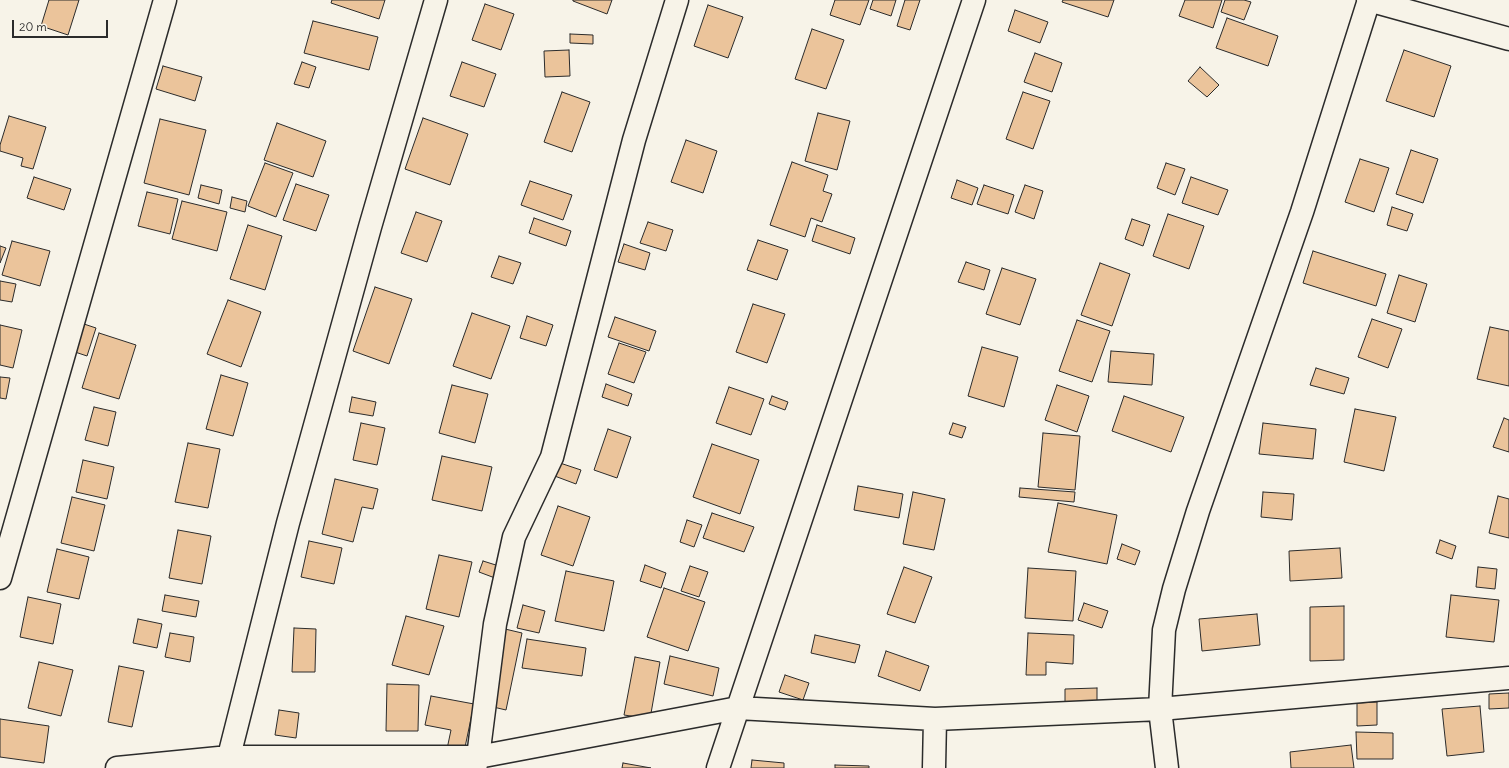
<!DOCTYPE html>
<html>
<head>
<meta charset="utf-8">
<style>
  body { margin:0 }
  #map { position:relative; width:1509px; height:768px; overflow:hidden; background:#f7f3e8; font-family:Delius,sans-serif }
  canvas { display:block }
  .scale { position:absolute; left:12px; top:20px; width:96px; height:18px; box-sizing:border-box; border:2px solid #2b2b2b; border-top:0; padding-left:5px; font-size:12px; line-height:14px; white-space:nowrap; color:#2b2b2b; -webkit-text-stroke:3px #f7f3e8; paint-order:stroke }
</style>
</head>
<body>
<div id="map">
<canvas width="1509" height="768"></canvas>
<div class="scale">20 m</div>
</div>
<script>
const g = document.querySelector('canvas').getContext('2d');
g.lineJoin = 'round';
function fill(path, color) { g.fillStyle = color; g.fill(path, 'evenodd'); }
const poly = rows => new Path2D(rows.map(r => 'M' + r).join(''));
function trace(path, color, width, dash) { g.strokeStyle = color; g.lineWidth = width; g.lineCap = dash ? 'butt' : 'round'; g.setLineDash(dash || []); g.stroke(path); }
const building = poly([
  [49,0,79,0,68,35,41,26,49,0],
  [332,0,385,0,379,19,331,3,332,0],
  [573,0,612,0,607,14,573,1,573,0],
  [835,0,869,0,860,25,830,15,835,0],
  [873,0,896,0,891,16,870,9,873,0],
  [905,0,920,0,910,30,897,26,905,0],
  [1063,0,1114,0,1108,17,1062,2,1063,0],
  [1185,0,1222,0,1213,28,1179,16,1185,0],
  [1225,0,1244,0,1251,2,1244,20,1221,12,1225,0],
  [485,4,514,14,501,50,472,40,485,4],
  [708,5,743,17,728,58,694,46,708,5],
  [1015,10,1048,22,1040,43,1008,31,1015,10],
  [1227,18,1278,36,1268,66,1216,48,1227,18],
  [313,21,378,37,369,70,304,53,313,21],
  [812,29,844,40,826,89,795,79,812,29],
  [570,34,593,35,593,44,570,43,570,34],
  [569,50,570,76,545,77,544,51,569,50],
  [1404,50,1451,66,1434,117,1386,101,1404,50],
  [1035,53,1062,63,1052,92,1024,82,1035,53],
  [302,62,316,67,309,88,294,84,302,62],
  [462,62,496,74,484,107,450,96,462,62],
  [163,66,202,77,195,101,156,89,163,66],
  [1200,67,1219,85,1207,97,1188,81,1200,67],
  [562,92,590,102,572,152,544,142,562,92],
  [1023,92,1050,101,1033,149,1006,139,1023,92],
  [818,113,850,121,837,170,805,161,818,113],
  [9,116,46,127,33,169,21,166,23,158,0,151,0,145,9,116],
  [423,118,468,134,450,185,405,169,423,118],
  [160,119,206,130,189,195,144,183,160,119],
  [277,123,326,141,313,177,264,160,277,123],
  [686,140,717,151,703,193,671,182,686,140],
  [1411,150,1438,159,1423,203,1396,194,1411,150],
  [1360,159,1389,168,1374,212,1345,202,1360,159],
  [792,162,828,175,823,191,832,194,822,222,811,218,805,237,770,225,792,162],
  [265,163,293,173,276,217,248,206,265,163],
  [1166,163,1185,169,1175,195,1157,188,1166,163],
  [34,177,71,189,64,210,27,198,34,177],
  [1191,177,1228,190,1218,215,1182,203,1191,177],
  [957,180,978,188,972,205,951,198,957,180],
  [530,181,572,195,563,220,521,205,530,181],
  [296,184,329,195,316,231,283,220,296,184],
  [201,185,222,190,219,204,198,198,201,185],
  [984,185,1014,195,1008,214,977,204,984,185],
  [1025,185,1043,191,1034,219,1015,212,1025,185],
  [147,192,178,199,170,234,138,226,147,192],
  [232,197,247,201,245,212,230,208,232,197],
  [182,201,227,212,217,251,172,239,182,201],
  [1392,207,1413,214,1407,231,1387,225,1392,207],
  [416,212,442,221,427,262,401,253,416,212],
  [1168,214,1204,226,1189,269,1153,256,1168,214],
  [534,218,571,231,566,246,529,233,534,218],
  [1132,219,1150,225,1143,246,1125,239,1132,219],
  [648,222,673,230,666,251,640,243,648,222],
  [248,225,282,236,265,290,230,279,248,225],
  [817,225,855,238,850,254,812,241,817,225],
  [758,240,788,250,777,280,747,270,758,240],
  [12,241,50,251,40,286,2,275,12,241],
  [624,244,650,253,645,270,618,262,624,244],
  [0,246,6,248,0,263,0,246],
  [1313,251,1386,274,1376,306,1303,283,1313,251],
  [499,256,521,263,513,284,491,277,499,256],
  [966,262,990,270,984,290,958,282,966,262],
  [1100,263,1130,274,1112,326,1081,315,1100,263],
  [1002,268,1036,279,1020,325,986,314,1002,268],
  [1399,275,1427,284,1415,322,1387,313,1399,275],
  [0,281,16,284,12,302,0,300,0,281],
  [375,287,412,299,389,364,353,351,375,287],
  [228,300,261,312,241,367,207,354,228,300],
  [753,304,785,314,767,363,736,352,753,304],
  [472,313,510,326,491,379,453,366,472,313],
  [527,316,553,325,546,346,520,338,527,316],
  [615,317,656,331,649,351,608,337,615,317],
  [1372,319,1402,329,1388,368,1358,357,1372,319],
  [1077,320,1110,331,1092,382,1059,371,1077,320],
  [75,321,96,328,87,356,66,349,75,321],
  [0,325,22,330,13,368,0,365,0,325],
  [1490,327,1509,331,1509,386,1477,379,1490,327],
  [99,333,136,345,119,399,82,388,99,333],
  [619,343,646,352,634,383,608,374,619,343],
  [982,347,1018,357,1004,407,968,396,982,347],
  [1111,351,1154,354,1152,385,1108,382,1111,351],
  [1316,368,1349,378,1344,394,1310,385,1316,368],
  [221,375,248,383,233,436,206,429,221,375],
  [0,377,10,378,6,399,0,398,0,377],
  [606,384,632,394,628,406,602,397,606,384],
  [452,385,488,394,475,443,439,433,452,385],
  [1057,385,1089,396,1077,432,1045,420,1057,385],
  [729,387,764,399,751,435,716,423,729,387],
  [772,396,788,402,785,410,769,404,772,396],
  [1124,396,1184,417,1171,452,1112,431,1124,396],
  [352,397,376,402,373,416,349,412,352,397],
  [94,407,116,412,108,446,85,440,94,407],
  [1355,409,1396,417,1384,471,1344,462,1355,409],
  [1504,418,1509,420,1509,452,1493,447,1504,418],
  [361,423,385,428,377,465,353,460,361,423],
  [953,423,966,427,962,438,949,434,953,423],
  [1263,423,1316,429,1313,459,1259,454,1263,423],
  [608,429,631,437,617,478,594,470,608,429],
  [1043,433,1080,436,1075,490,1038,487,1043,433],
  [188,443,220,449,208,508,175,502,188,443],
  [712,444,759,460,740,514,693,497,712,444],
  [442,456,492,467,482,511,432,500,442,456],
  [83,460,114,467,107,499,76,492,83,460],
  [557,462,581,470,576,484,552,475,557,462],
  [335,479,378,489,373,509,362,507,353,542,322,534,335,479],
  [858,486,903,494,899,518,854,510,858,486],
  [1020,488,1075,492,1074,502,1019,497,1020,488],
  [913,492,945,499,934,550,903,544,913,492],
  [1263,492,1294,494,1292,520,1261,517,1263,492],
  [1498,496,1509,499,1509,538,1489,533,1498,496],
  [72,497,105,505,94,551,61,543,72,497],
  [1058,503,1117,515,1107,564,1048,552,1058,503],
  [558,506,590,517,573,566,541,555,558,506],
  [712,513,754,527,744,552,703,538,712,513],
  [687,520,702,525,694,547,680,542,687,520],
  [178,530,211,536,202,584,169,578,178,530],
  [1440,540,1456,546,1452,559,1436,553,1440,540],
  [309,541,342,548,334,584,301,577,309,541],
  [1122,544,1140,551,1135,565,1117,559,1122,544],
  [1340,548,1342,578,1290,581,1289,551,1340,548],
  [57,549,89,557,79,599,47,592,57,549],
  [439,555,472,562,459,617,426,609,439,555],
  [483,561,499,566,495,578,479,572,483,561],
  [645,565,666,573,661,588,640,581,645,565],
  [690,566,708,572,699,597,681,591,690,566],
  [904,567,932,577,915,623,887,614,904,567],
  [1478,567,1497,569,1495,589,1476,587,1478,567],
  [1028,568,1076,571,1073,621,1025,618,1028,568],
  [566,571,614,581,604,631,555,621,566,571],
  [664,588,705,602,688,651,647,637,664,588],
  [165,595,199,601,196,617,162,611,165,595],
  [1451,595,1499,600,1494,642,1446,637,1451,595],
  [28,597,61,604,53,644,20,637,28,597],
  [1084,603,1108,611,1102,628,1078,620,1084,603],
  [523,605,545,611,539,633,517,628,523,605],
  [1344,606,1344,660,1310,661,1310,607,1344,606],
  [1257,614,1260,645,1202,651,1199,619,1257,614],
  [406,616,444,626,429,675,392,665,406,616],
  [138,619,162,624,157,648,133,643,138,619],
  [294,628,316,629,315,672,292,672,294,628],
  [505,629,522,633,506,710,489,706,505,629],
  [170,633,194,637,190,662,165,657,170,633],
  [1028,633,1074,635,1073,664,1046,662,1046,675,1026,675,1028,633],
  [815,635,860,645,855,663,811,653,815,635],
  [527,639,586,648,582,676,522,668,527,639],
  [886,651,929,666,920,691,878,676,886,651],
  [670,656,719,668,713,696,664,684,670,656],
  [635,657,660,662,650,719,624,715,635,657],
  [39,662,73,670,61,716,28,708,39,662],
  [119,666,144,671,132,727,108,722,119,666],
  [785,675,809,683,803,700,779,692,785,675],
  [387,684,419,685,418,731,386,731,387,684],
  [1097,688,1097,708,1065,710,1065,689,1097,688],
  [1509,693,1509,708,1489,709,1489,694,1509,693],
  [431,696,474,704,464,752,447,749,451,730,425,725,431,696],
  [1377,702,1377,725,1357,726,1357,703,1377,702],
  [1480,706,1484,752,1447,756,1442,709,1480,706],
  [279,710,299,713,296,738,275,735,279,710],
  [0,719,49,726,44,763,0,757,0,719],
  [1356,732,1393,733,1393,759,1357,759,1356,732],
  [1351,745,1354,768,1291,768,1290,752,1351,745],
  [752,760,784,763,784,768,751,768,752,760],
  [623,763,651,768,622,768,623,763],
  [835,765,869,766,869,768,835,768,835,765]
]);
fill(building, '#ebc49b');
trace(building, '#2b2b2b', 1);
const minor = poly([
  [1368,0,1509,39],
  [0,578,165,0],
  [117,768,229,757,478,757,738,708,935,719,1160,709,1509,678],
  [226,768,288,523,370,227,436,0],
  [475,768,478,757,495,624,514,537,552,457,634,140,677,0],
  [718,768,974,0],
  [934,768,935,719],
  [1167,768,1160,709,1164,630,1174,589,1198,511,1302,212,1369,0]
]);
trace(minor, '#2b2b2b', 25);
trace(minor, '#f7f3e8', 22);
</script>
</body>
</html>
